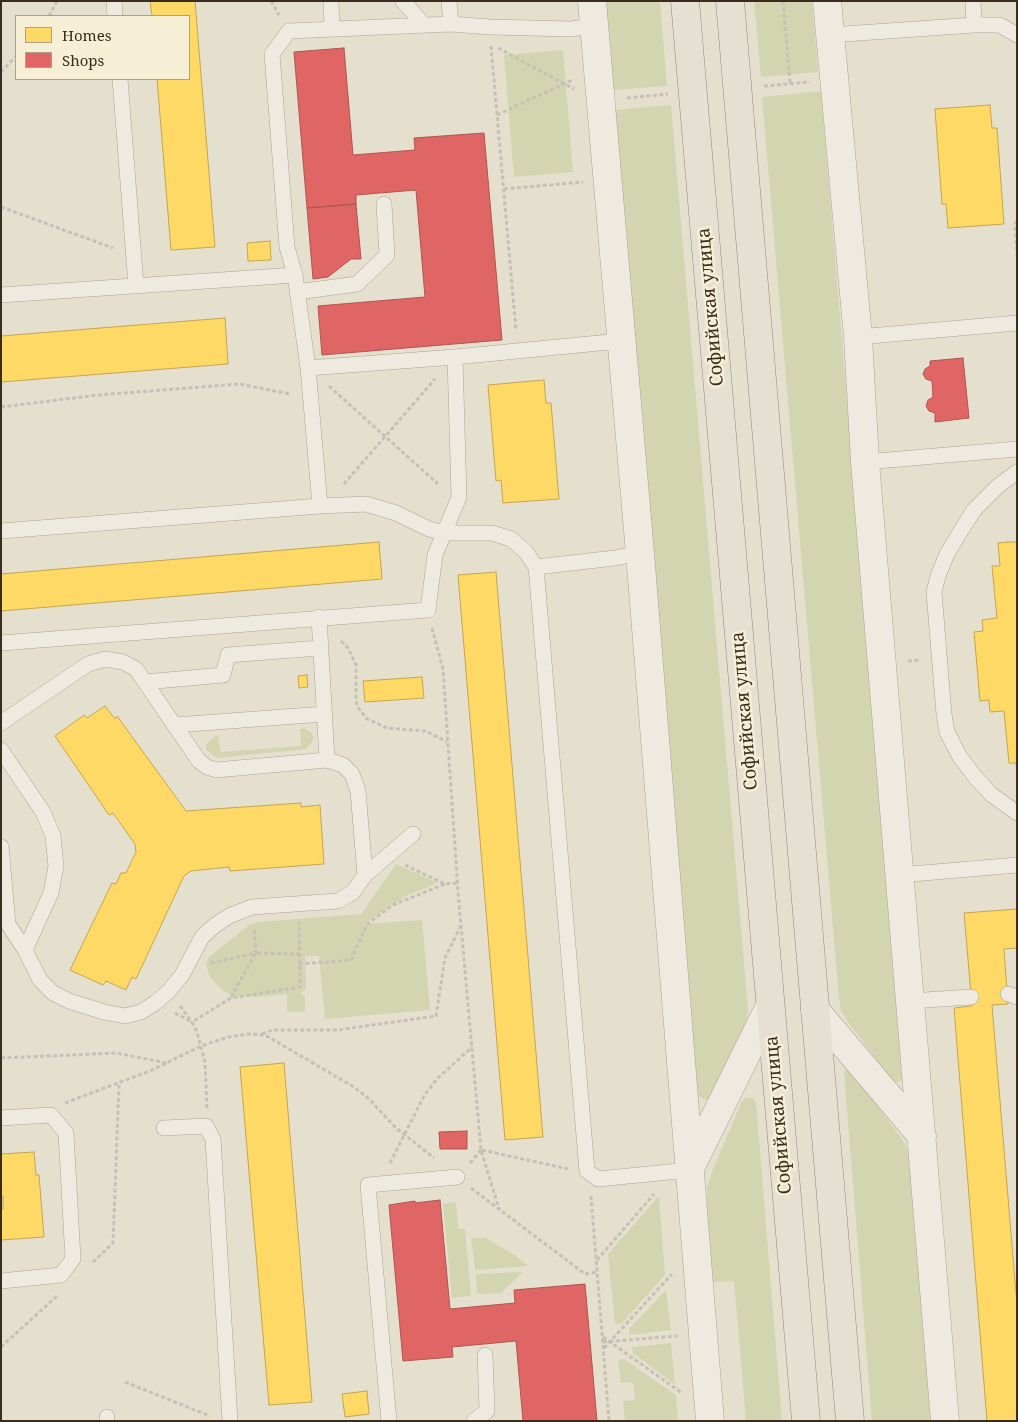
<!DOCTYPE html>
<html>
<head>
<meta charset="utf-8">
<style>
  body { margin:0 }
  #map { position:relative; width:1018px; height:1422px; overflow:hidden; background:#e5dfce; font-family:"Noto Serif",serif }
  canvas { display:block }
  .frame { position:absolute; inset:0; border:2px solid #3a2d1f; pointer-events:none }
  .legend { position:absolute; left:15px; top:15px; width:175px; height:65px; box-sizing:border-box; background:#f6eed5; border:1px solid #aba18c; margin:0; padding:6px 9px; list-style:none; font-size:15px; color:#3a2d1f }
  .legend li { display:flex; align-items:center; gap:10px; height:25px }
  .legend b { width:25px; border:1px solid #aba18c }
</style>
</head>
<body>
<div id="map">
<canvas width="1018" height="1422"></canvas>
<div class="frame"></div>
<ul class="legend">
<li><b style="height:14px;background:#ffd966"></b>Homes</li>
<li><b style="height:14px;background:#e06666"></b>Shops</li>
</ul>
</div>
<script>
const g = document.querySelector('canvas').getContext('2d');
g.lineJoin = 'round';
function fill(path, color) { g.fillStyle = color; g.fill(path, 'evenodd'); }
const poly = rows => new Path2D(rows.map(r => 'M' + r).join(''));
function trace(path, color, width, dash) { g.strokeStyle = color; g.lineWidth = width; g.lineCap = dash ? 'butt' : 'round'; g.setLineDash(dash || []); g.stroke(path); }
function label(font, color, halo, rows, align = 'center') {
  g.font = font + ' "Noto Serif",serif'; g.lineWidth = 5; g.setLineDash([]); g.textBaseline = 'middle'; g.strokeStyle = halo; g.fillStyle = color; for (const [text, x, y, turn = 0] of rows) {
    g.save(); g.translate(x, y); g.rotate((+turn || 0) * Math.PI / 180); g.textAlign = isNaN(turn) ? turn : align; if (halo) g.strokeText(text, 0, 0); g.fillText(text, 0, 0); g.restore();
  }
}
fill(poly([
  [605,1,660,1,667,86,612,90],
  [754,1,812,1,818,72,761,77],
  [563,50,573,172,514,177,504,55],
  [821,91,904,1077,901,1081,897,1082,892,1080,848,1022,841,1011,839,998,762,97],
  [671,105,748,1010,747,1024,711,1098,706,1100,701,1098,698,1095,614,110],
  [304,728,312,733,314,737,312,742,306,749,217,758,206,750,206,745,210,740,218,735,221,752,301,746,300,729],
  [396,864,438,883,406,896,363,924,422,920,430,1010,325,1019,319,956,305,956,306,989,301,993,305,997,305,1012,287,1012,287,994,255,997,238,996,229,994,221,989,210,977,206,965,209,957,249,925,258,922,361,914],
  [847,1069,850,1069,902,1139,907,1149,910,1159,931,1421,872,1421,844,1072],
  [746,1098,752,1098,756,1102,782,1421,746,1421,734,1281,712,1282,707,1201,707,1187,712,1172,742,1101],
  [659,1196,665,1275,622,1323,615,1324,608,1254],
  [456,1202,458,1229,465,1229,471,1296,452,1298,443,1204],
  [471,1238,486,1238,516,1256,528,1266,475,1270],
  [523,1272,501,1293,477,1294,476,1274],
  [666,1290,671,1330,630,1335,629,1329],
  [671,1343,675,1385,633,1353,632,1347],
  [624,1359,676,1395,678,1421,625,1421,623,1401,635,1400,633,1382,621,1383,618,1360]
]), '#d3d5b1');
const homes = poly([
  [150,1,195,1,215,247,171,250,157,79,189,79,189,16,152,16,150,1],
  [990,105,992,128,997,128,1004,224,948,228,946,204,942,204,935,109,990,105],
  [270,241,271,260,248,261,247,243,270,241],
  [225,318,228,364,1,382,1,336,225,318],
  [544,380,546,403,551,403,559,499,503,503,501,480,496,481,488,385,544,380],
  [379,542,382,579,1,611,1,574,379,542],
  [1008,542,1017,542,1017,775,1016,763,1009,763,1004,711,990,712,989,700,980,701,974,632,983,631,982,620,997,618,992,566,1000,566,998,543,1008,542],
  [496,572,543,1137,505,1140,458,575,496,572],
  [307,675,308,687,299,688,298,676,307,675],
  [422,677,424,698,365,702,363,681,422,677],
  [105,706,115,719,117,716,186,811,301,803,301,807,320,805,324,864,230,871,229,867,191,871,184,876,136,979,132,977,126,990,106,981,103,985,70,970,112,883,116,884,121,873,126,873,136,852,135,844,113,813,109,815,55,736,84,715,87,718,105,706],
  [1017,909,1017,948,1004,949,1008,1004,992,1005,1017,1305,1017,1421,987,1421,954,1008,972,1006,964,913,1017,909],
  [284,1063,312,1402,269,1405,240,1067,284,1063],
  [34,1152,36,1175,39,1175,44,1237,1,1240,1,1209,3,1209,3,1196,1,1196,1,1154,34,1152],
  [367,1391,369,1414,345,1417,342,1394,367,1391]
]);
fill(homes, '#ffd966');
trace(homes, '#c4a551', 1);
const shops = poly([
  [344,48,353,155,415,150,414,138,484,133,502,340,322,355,318,306,425,297,416,190,356,195,356,204,307,208,294,52,344,48],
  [356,204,361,259,351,259,328,277,313,279,307,208,356,204],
  [963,358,969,418,935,422,935,413,929,411,926,406,928,400,933,397,932,381,926,379,923,374,925,369,930,366,930,361,963,358],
  [467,1131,467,1149,440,1149,439,1132,467,1131],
  [440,1200,450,1309,515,1303,514,1290,585,1284,597,1421,523,1421,516,1341,452,1347,453,1357,403,1361,389,1205,415,1201,415,1203,440,1200]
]);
fill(shops, '#e06666');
trace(shops, '#ae5551', 1);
const service = poly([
  [114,1,115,16],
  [331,1,332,29],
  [403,1,424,25],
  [449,1,451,24],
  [973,1,974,25],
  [830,35,974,25,1000,25,1017,35],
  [120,79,136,286],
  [297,292,357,284,387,255,384,204],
  [1,295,295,275],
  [858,337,1017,323],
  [308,368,455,357,620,341],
  [865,462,1017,449],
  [1017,472,998,486,974,510,962,529,947,554,938,576,934,592,944,714,947,732,960,757,976,778,992,795,1017,813],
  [320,506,308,368,295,275,287,247,272,54,289,31,451,24,490,27,571,29,594,26],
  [1,531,320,506,366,504,396,513,429,529,445,533,492,533,511,539,526,552,536,567,615,558,640,553],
  [536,567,587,1171,598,1179,689,1170],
  [319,617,327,760],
  [1,643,428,610,435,555,459,497,455,357],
  [145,682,223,675,228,655,320,648],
  [1,723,88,664,105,659,123,662,136,669,199,761,207,767,216,770,327,760,343,765,352,774,358,791,365,875,353,892,338,901,252,907,229,916,214,926,202,937,182,975,168,992,155,1003,141,1012,125,1016,104,1012,69,1001,53,993,40,980,25,950,51,893,56,866,53,836,43,812,1,750],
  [175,725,324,714],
  [1,847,8,924,25,950],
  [365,875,413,834],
  [900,875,1017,865],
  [1008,994,1017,997],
  [910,1001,971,997],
  [1,1118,51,1115,66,1133,73,1259,61,1275,1,1281],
  [164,1128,206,1126,213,1139,230,1421],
  [107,1417,107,1421],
  [389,1421,368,1185,457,1177],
  [474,1421,487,1411,485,1355]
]);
const minor = poly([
  [592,1,640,553,710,1421],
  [827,1,858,337,865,462,945,1421],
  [815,1010,922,1136],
  [689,1170,770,1006]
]);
const primary = poly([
  [685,1,806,1421],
  [730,1,850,1421]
]);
trace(service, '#aba497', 16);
trace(minor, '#aba497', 29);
trace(primary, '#90897e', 29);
trace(poly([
  [271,1,279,15],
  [783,1,790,83],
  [49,16,57,1],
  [491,46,516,331],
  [498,48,574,89],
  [1,72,16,56],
  [764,86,810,82],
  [627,98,668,94],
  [497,115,572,80],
  [504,189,583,182],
  [1,207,113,248],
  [1017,221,1015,224,1017,255],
  [329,386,438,484],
  [1,407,98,395,239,384,290,394],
  [344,484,435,379],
  [432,628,443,669,458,892,481,1150,499,1209],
  [341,641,348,648,356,665,356,698,357,706,367,719,387,728,426,731,447,742],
  [908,661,921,660],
  [405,865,445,884,458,883],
  [211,963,256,953,254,928],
  [299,964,351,960,367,924,393,905,445,884],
  [231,997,256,953,299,954],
  [180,1006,191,1021],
  [175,1013,192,1022],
  [262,1034,272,1030,337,1030,436,1016,445,958,461,925],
  [1,1058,116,1053,167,1063],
  [65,1103,152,1070,201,1046,228,1037,249,1034,265,1035,354,1087,369,1099,395,1127,434,1158],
  [207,1108,205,1062,197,1032,192,1022,231,998,300,987,299,922],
  [482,1150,568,1169],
  [390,1163,425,1094,438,1078,472,1047],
  [470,1163,481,1150],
  [471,1188,585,1274,597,1272],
  [591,1196,609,1421],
  [597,1260,654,1194],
  [93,1262,113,1243,119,1083],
  [603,1337,682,1393],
  [603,1342,677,1336],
  [1,1347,58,1295],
  [604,1348,672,1274],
  [125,1382,210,1416]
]), '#c6c1b7', 3, [4, 2.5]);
trace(service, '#eeeae0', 15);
trace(minor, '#eeeae0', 28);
trace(primary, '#e5e0d1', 28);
label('18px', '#3a2d1f', '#f6eed5', [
  ["Софийская улица",711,307,-95],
  ["Софийская улица",745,711,-95],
  ["Софийская улица",779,1115,-95]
]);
</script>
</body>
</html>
